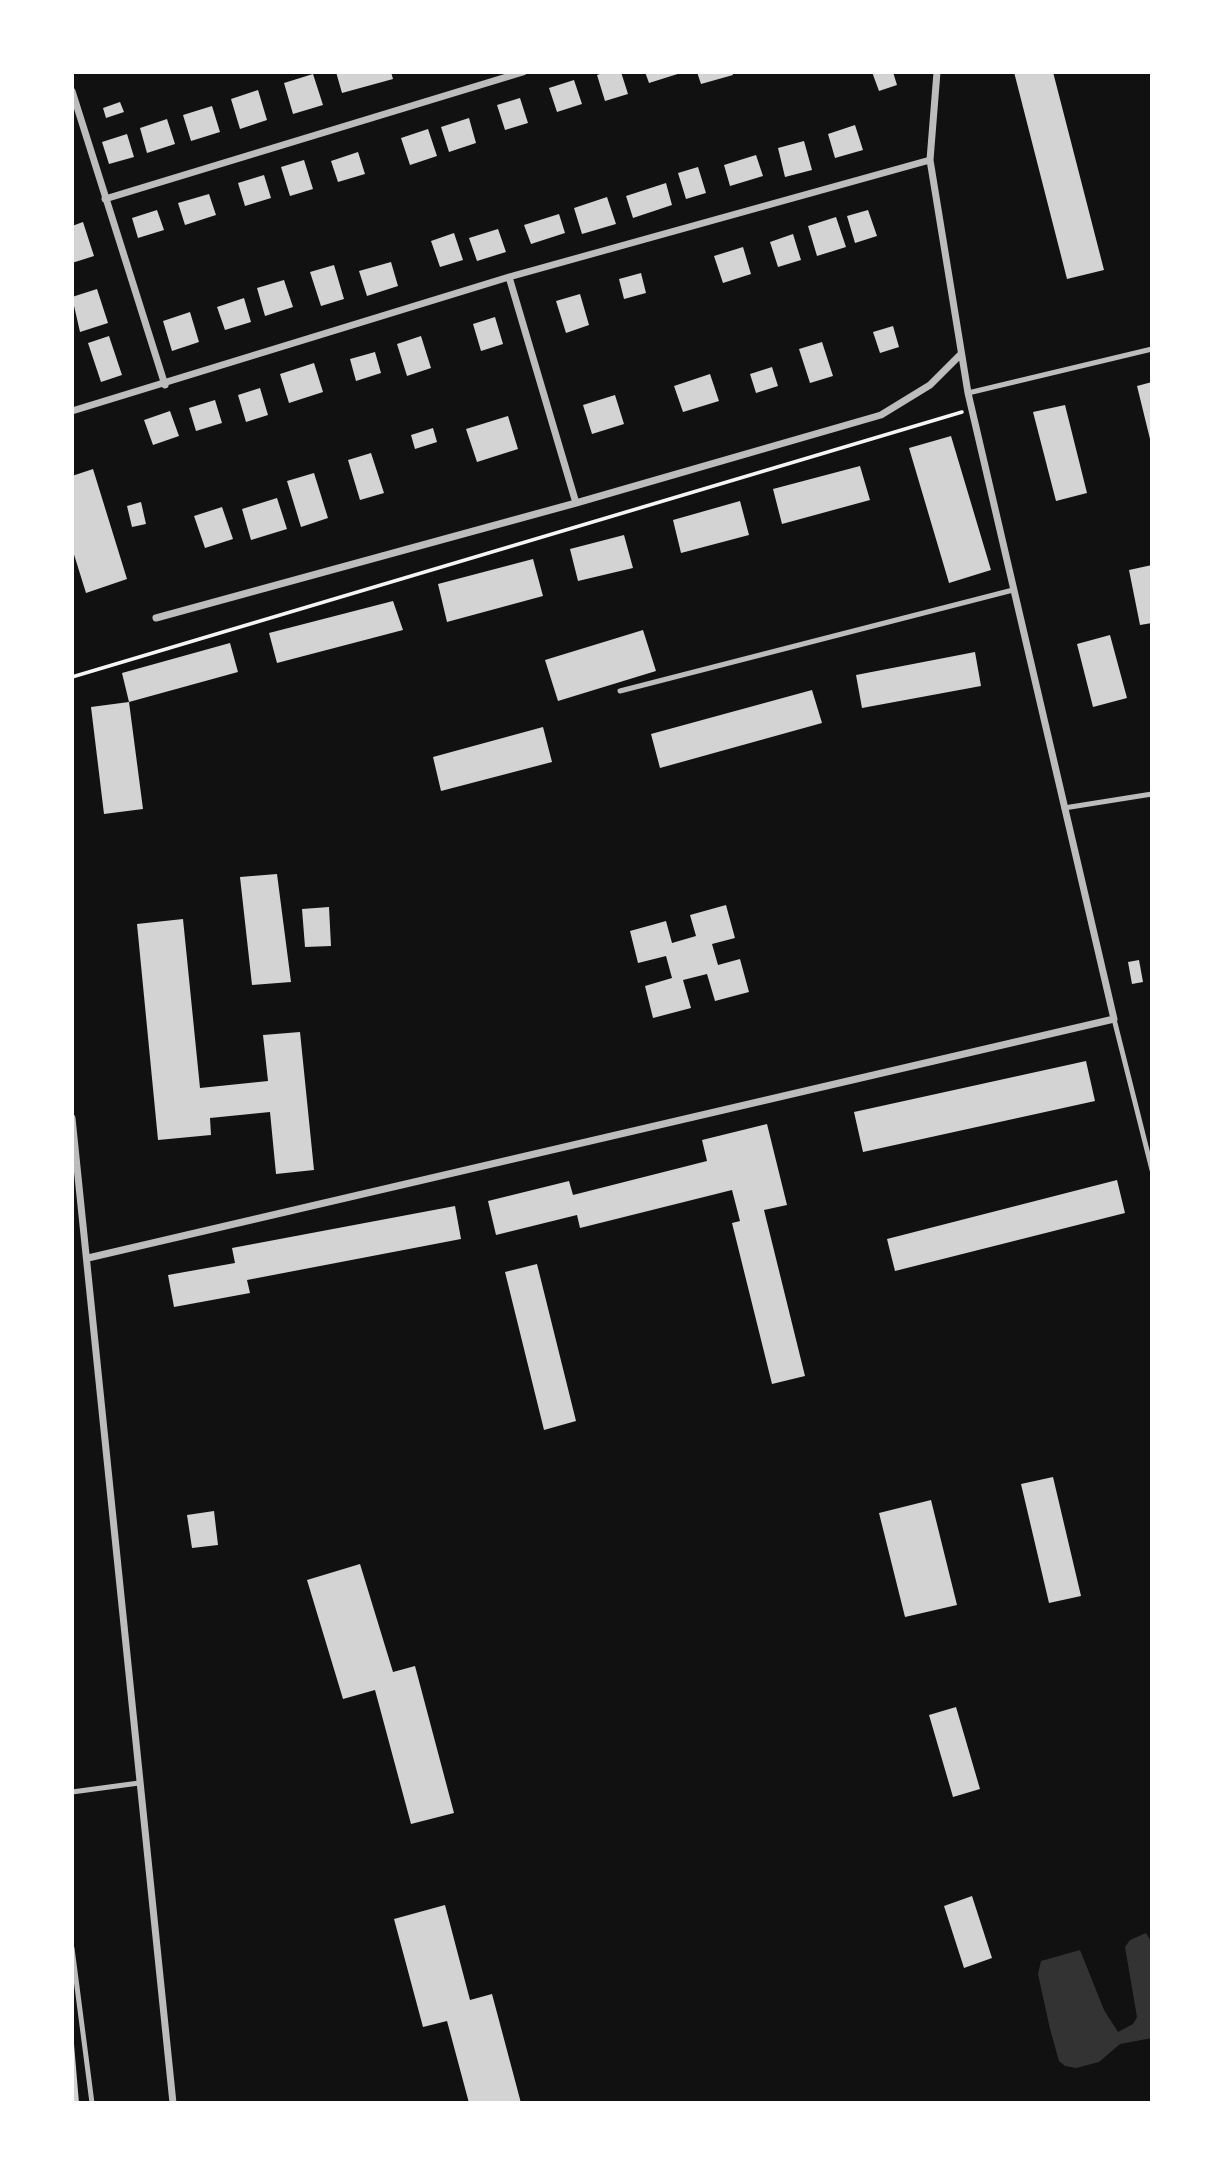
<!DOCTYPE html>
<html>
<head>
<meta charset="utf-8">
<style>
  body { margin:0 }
  #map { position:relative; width:1224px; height:2175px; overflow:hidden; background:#111; font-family:Inter,sans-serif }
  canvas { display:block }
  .frame { position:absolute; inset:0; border:74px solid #fff; pointer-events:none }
</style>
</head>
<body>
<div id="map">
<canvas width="1224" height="2175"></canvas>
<div class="frame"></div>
</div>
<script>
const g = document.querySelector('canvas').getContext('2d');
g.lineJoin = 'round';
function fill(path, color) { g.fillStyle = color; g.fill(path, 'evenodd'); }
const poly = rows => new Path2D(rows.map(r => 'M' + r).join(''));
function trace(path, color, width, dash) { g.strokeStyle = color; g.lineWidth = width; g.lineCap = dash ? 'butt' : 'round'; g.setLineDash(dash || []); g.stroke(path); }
fill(poly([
  [1146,1933,1152,1943,1152,2038,1120,2044,1099,2062,1076,2068,1065,2066,1059,2061,1050,2029,1038,1974,1041,1961,1080,1950,1104,2010,1118,2032,1133,2024,1137,2017,1125,1947,1130,1940]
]), '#333');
fill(poly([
  [336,72,391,72,393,79,342,93],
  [606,72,621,72,628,94,605,101,597,75],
  [645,72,684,72,649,83],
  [697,72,732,72,733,75,701,84],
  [872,72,893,72,897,85,879,91],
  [1014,72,1053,72,1104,270,1067,279],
  [313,74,323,105,293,114,284,83],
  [574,80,582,104,557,112,549,88],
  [258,90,267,120,240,129,231,99],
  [520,98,528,123,505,130,497,105],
  [120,102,124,112,106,118,103,108],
  [212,106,220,132,191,141,183,115],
  [469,118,476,143,449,152,441,127],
  [167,119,175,144,147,153,140,128],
  [855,125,863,150,835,158,828,134],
  [428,129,437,156,410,165,401,138],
  [127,134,134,157,109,164,102,142],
  [804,141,812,170,785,177,778,148],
  [358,152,365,174,338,182,331,161],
  [756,155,763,176,730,186,724,165],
  [304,160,313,189,290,196,281,167],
  [698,167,706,193,686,199,678,173],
  [264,175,271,198,245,206,238,183],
  [666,183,672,205,633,218,626,196],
  [209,194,216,215,185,225,178,203],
  [607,197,616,224,582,234,574,208],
  [157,210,164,230,138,238,132,218],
  [868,210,877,236,855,243,847,216],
  [559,214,565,233,531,244,524,225],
  [836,217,846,247,817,256,808,226],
  [83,222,94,256,72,263,72,226],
  [498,229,506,252,477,261,469,238],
  [454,233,463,260,440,267,431,241],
  [793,234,801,260,778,267,770,242],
  [743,247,751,274,723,283,714,256],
  [391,262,398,286,367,296,359,271],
  [334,265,344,299,321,306,310,272],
  [641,273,646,293,624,299,619,279],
  [284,280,293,307,265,316,257,288],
  [97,289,108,323,80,332,72,297],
  [580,294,589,325,566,333,556,301],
  [244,298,251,322,225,330,217,307],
  [190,312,199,342,172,351,163,321],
  [495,317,503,344,481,351,473,324],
  [893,326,899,347,880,353,873,332],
  [109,336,122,375,101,382,88,343],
  [421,336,431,368,407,376,397,344],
  [822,342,833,376,810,383,799,349],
  [375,352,381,373,356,381,350,359],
  [314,363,323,392,289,403,280,374],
  [772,367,778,386,756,393,750,374],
  [710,374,719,401,683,412,674,386],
  [1152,382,1152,443,1151,443,1137,386],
  [260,388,268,415,246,422,238,395],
  [615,395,624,424,592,434,583,405],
  [215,400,222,423,196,431,189,408],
  [1065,405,1087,493,1056,501,1033,412],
  [170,411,179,436,153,445,144,420],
  [508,416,518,449,477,462,466,429],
  [433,428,437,442,415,449,411,435],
  [951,436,991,570,949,583,909,448],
  [371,453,384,493,360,500,348,460],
  [860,466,870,500,782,524,773,489],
  [93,469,127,579,86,593,72,548,72,476],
  [314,473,328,518,301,527,287,481],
  [277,498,287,529,251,540,242,509],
  [740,501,749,535,681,553,673,520],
  [141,502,146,524,132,527,127,506],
  [222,507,233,539,205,548,194,516],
  [624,535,633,568,578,581,570,549],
  [533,559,543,596,447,622,438,584],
  [1152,565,1152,623,1140,625,1129,570],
  [393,601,403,630,277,663,269,633],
  [643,630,656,671,558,701,545,660],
  [1110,635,1127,698,1093,707,1077,644],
  [230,643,238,672,129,702,122,673],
  [975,652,981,686,862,708,856,675],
  [812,690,822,723,660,768,651,734],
  [129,702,143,809,104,814,91,707],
  [543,727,552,762,441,791,433,757],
  [277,874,291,982,252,985,240,877],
  [726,905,735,938,712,944,718,965,740,959,749,992,715,1001,707,974,683,980,691,1008,653,1018,645,986,672,978,666,956,638,963,630,931,666,921,672,943,696,936,690,915],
  [329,907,331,946,305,947,302,909],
  [183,919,200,1088,268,1081,263,1035,300,1032,314,1170,276,1174,270,1112,210,1118,211,1135,158,1140,137,924],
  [1139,960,1143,982,1132,984,1128,962],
  [1086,1061,1095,1101,863,1152,854,1112],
  [767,1124,787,1205,764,1210,805,1376,772,1384,732,1223,740,1221,732,1190,580,1228,577,1215,496,1235,488,1201,569,1181,573,1195,707,1161,702,1140],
  [1117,1180,1125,1213,895,1271,887,1239],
  [455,1206,461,1239,247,1280,250,1293,174,1307,168,1275,235,1263,232,1248],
  [537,1264,576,1421,544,1430,505,1272],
  [1053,1477,1081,1596,1049,1603,1021,1484],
  [931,1500,957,1605,905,1617,879,1513],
  [214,1511,218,1545,192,1548,187,1515],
  [360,1564,393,1672,415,1666,454,1813,411,1824,375,1690,343,1699,307,1580],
  [956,1707,980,1789,953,1797,929,1715],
  [972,1896,992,1958,964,1968,944,1906],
  [445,1905,470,2000,492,1994,521,2103,469,2103,447,2021,423,2027,394,1919],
  [72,2044,74,2044,79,2103,72,2103]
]), '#d3d3d3');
trace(poly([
  [72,677,962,412]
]), '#f5f5f5', 3.5);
trace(poly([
  [968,393,1152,349],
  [620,691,1013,590],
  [1064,808,1152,794],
  [1114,1019,1152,1170],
  [72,1792,139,1783],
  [72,1948,92,2103]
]), '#bcbcbc', 5);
trace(poly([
  [72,91,165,385],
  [105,199,523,72],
  [509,277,576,503],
  [72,411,509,277,930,160],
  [156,618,576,503,881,415,930,385,961,354],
  [72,1118,173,2103],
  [88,1258,1114,1019,968,393,930,160,937,72]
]), '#bcbcbc', 7);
</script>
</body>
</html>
